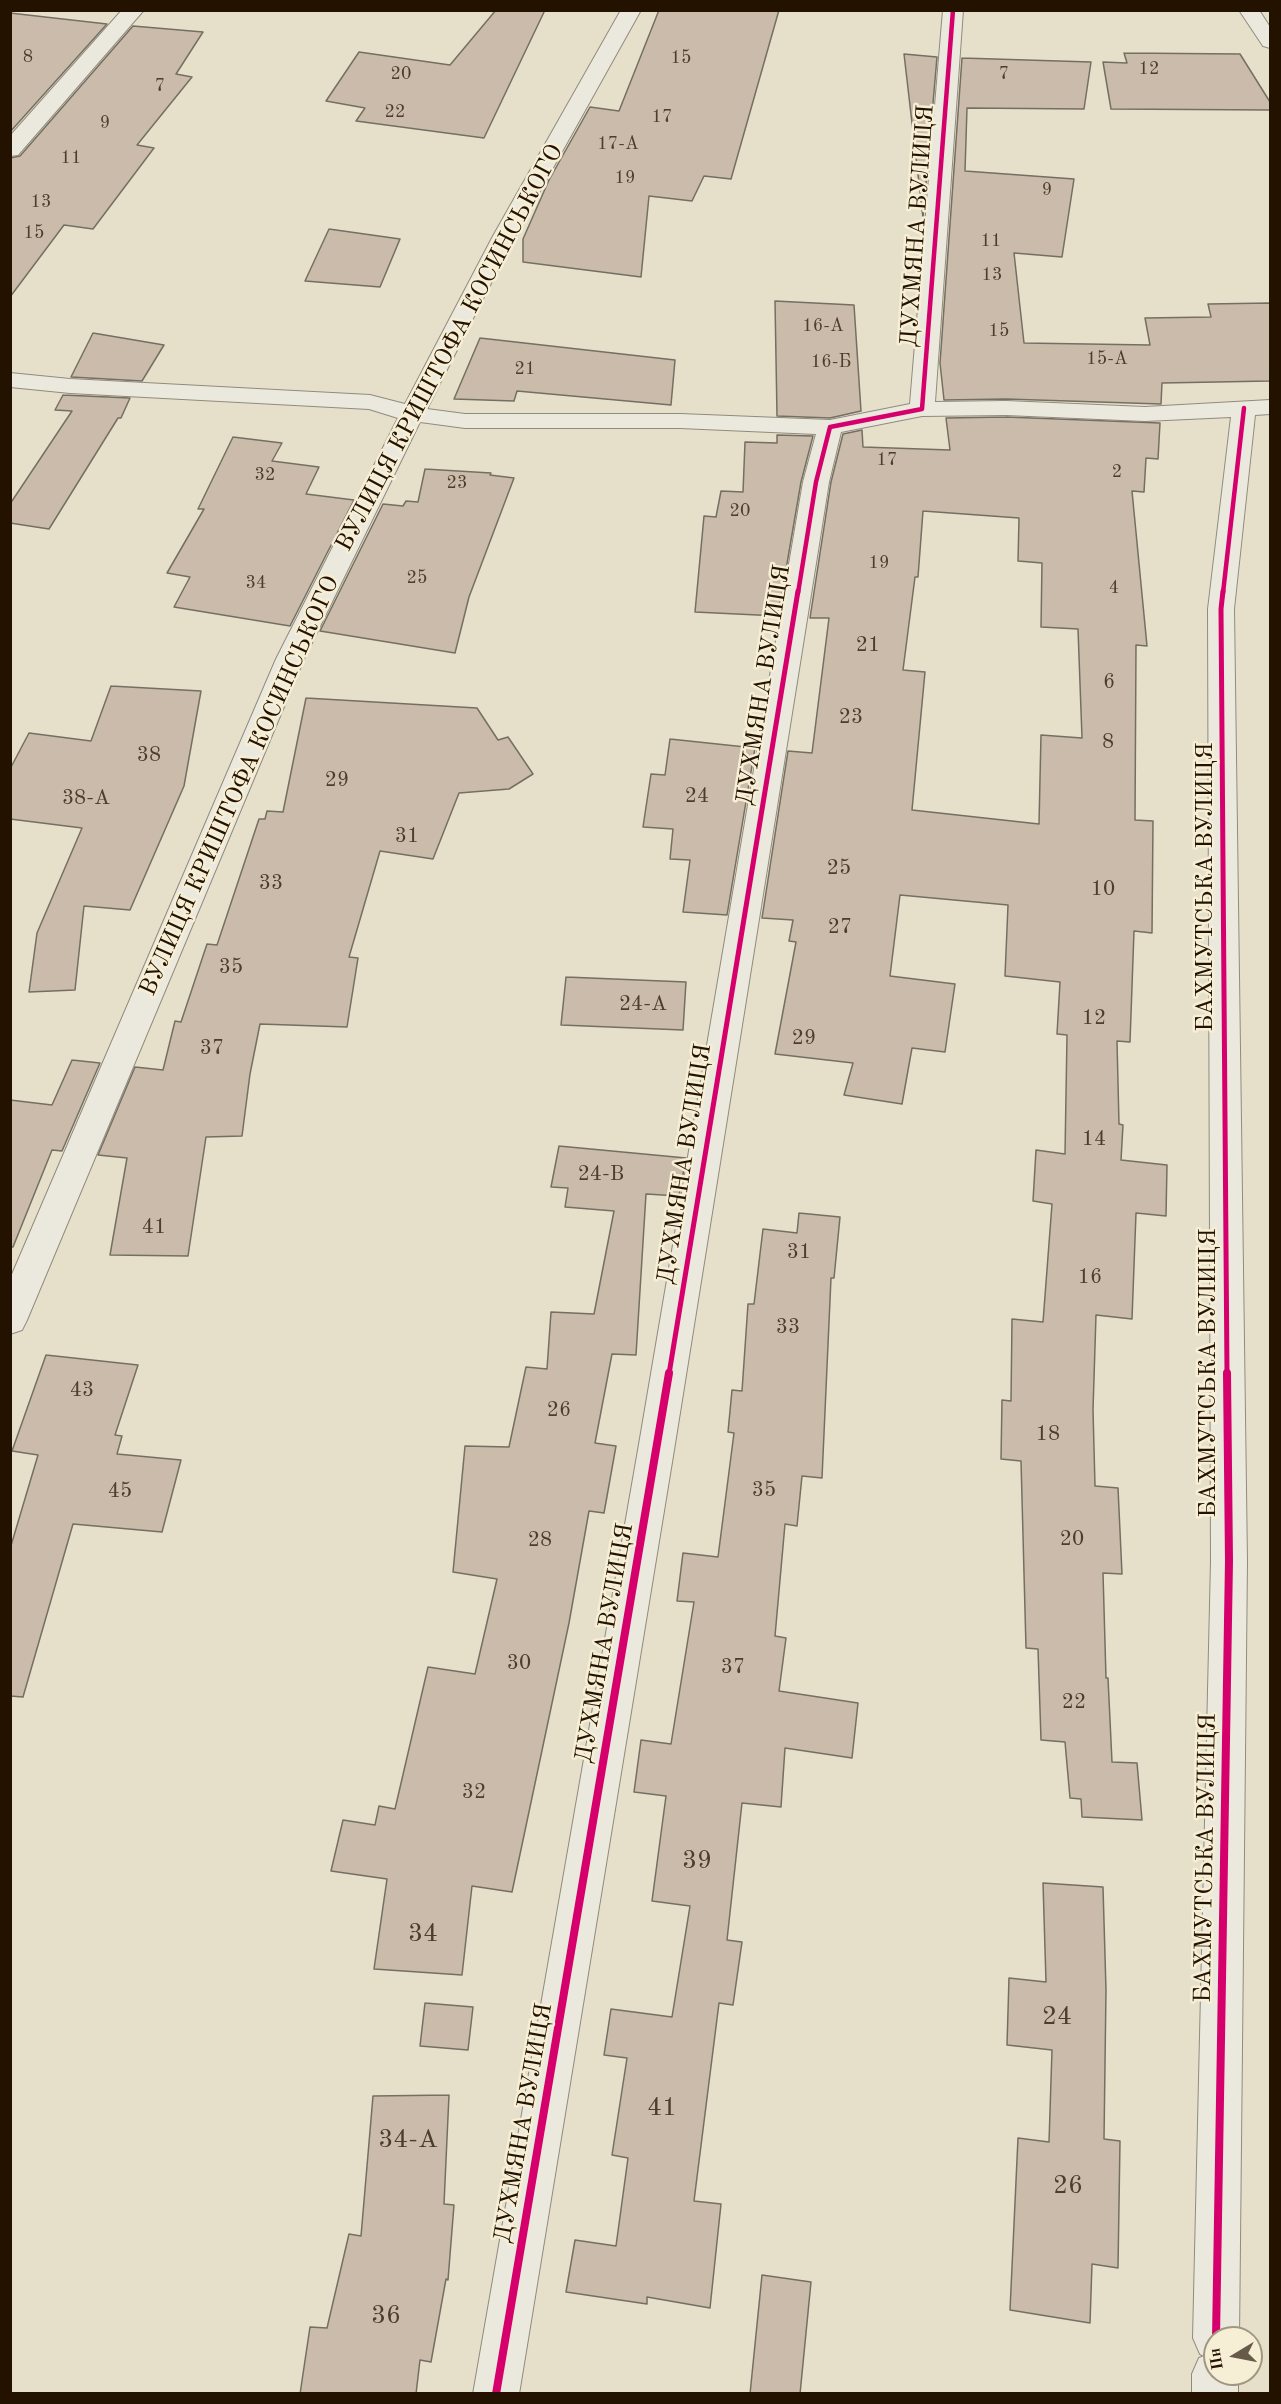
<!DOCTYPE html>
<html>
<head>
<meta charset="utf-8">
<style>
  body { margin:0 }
  #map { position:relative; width:1281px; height:2404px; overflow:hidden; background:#e6e0cb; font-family:"Old Standard TT",serif }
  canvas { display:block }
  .frame { position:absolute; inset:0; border:12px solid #241201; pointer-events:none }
  .north { position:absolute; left:1203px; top:2326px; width:60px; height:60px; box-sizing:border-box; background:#f6efd6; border:2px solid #a29781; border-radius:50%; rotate:260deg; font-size:16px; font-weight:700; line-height:24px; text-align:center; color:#241201 }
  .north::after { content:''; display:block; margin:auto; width:21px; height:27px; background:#685a48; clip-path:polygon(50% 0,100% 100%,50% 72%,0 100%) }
</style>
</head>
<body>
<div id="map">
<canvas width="1281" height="2404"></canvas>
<div class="frame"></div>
<div class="north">Пн</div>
</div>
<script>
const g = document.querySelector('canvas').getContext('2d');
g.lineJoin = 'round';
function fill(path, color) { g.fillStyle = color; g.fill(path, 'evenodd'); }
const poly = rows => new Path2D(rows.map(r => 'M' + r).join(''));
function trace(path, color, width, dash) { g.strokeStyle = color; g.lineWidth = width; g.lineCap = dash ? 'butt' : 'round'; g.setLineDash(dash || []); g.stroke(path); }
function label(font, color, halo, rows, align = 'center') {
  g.font = font + ' "Old Standard TT",serif'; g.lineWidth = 5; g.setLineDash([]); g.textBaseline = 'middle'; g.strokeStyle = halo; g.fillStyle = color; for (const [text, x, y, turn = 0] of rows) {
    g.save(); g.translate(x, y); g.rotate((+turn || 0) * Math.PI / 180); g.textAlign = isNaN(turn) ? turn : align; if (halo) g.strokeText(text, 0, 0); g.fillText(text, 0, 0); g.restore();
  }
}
const building = poly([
  [496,10,545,10,484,138,356,121,365,108,326,101,359,52,450,65,496,10],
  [659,10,779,10,731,179,704,176,692,201,649,196,641,277,523,262,523,239,549,180,590,107,619,111,659,10],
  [10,13,107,24,10,132,10,13],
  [133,26,203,32,176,74,192,77,137,145,154,148,93,229,64,225,10,297,10,158,20,156,133,26],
  [1124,53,1240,54,1270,102,1270,110,1111,109,1103,62,1127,63,1124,53],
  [904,54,937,57,923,218,904,54],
  [962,58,1091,62,1084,109,967,108,965,171,1074,179,1062,257,1014,253,1024,343,1150,345,1145,318,1211,317,1208,304,1270,303,1270,381,1162,383,1161,404,1006,399,944,400,940,363,962,58],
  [329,229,400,239,380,287,305,281,329,229],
  [775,301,854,305,861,411,830,418,777,416,775,301],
  [93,333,164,345,142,381,71,377,93,333],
  [480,338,675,360,671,405,517,391,514,401,454,399,480,338],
  [63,395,130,398,121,418,118,418,49,529,10,523,10,504,72,411,55,410,63,395],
  [1006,417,1160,423,1158,459,1146,458,1144,492,1132,491,1147,646,1136,645,1135,820,1153,821,1152,933,1134,931,1130,1042,1117,1041,1119,1124,1123,1125,1121,1160,1167,1165,1166,1216,1136,1213,1132,1319,1096,1315,1093,1410,1095,1486,1118,1488,1122,1574,1103,1573,1106,1678,1108,1678,1112,1762,1137,1763,1142,1820,1082,1817,1081,1799,1070,1798,1065,1742,1041,1740,1038,1649,1026,1648,1021,1461,1001,1459,1002,1400,1011,1401,1012,1319,1043,1322,1052,1204,1033,1201,1036,1150,1065,1154,1067,1035,1057,1034,1060,982,1005,976,1008,905,900,895,890,976,955,984,945,1052,912,1048,902,1104,844,1095,853,1063,775,1054,796,942,789,941,793,920,762,918,788,751,812,753,829,618,810,618,831,482,843,434,862,430,863,447,950,450,946,418,1006,417],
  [923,511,1019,518,1018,561,1042,563,1041,627,1078,629,1082,738,1041,735,1039,824,912,810,925,672,903,670,915,577,918,577,923,511],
  [777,435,813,436,801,482,778,616,695,612,704,516,716,517,721,491,743,492,745,442,777,443,777,435],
  [233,437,282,443,272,461,319,467,306,494,354,500,290,626,174,607,190,577,167,573,204,509,198,509,233,437],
  [425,469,491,473,490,475,514,478,469,597,455,653,320,631,383,504,403,506,406,501,418,502,425,469],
  [111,686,201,691,184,786,130,910,84,906,75,990,29,992,37,933,82,828,10,819,10,769,29,733,91,741,111,686],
  [306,698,477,708,498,740,508,737,533,774,509,789,459,793,433,859,380,851,349,957,358,958,347,1027,260,1024,250,1074,242,1136,206,1137,188,1256,110,1255,127,1158,98,1155,135,1067,163,1070,175,1021,181,1022,207,944,217,945,259,819,265,819,267,811,283,812,306,698],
  [670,739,755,748,727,915,683,912,690,860,670,859,673,829,643,827,651,774,665,775,670,739],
  [566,977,686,982,683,1030,561,1025,566,977],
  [72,1060,100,1063,62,1151,52,1150,13,1247,10,1247,10,1100,52,1105,72,1060],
  [559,1146,686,1158,679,1196,646,1194,636,1355,612,1354,595,1443,616,1446,604,1513,589,1511,569,1623,512,1892,472,1886,462,1975,374,1969,387,1879,331,1871,343,1820,375,1825,379,1806,395,1809,428,1667,475,1674,497,1579,453,1572,465,1446,509,1447,526,1367,547,1369,551,1312,594,1314,614,1211,565,1207,568,1188,551,1187,559,1146],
  [799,1213,840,1217,834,1278,831,1278,822,1478,802,1476,797,1526,785,1524,775,1636,786,1638,779,1691,858,1703,852,1758,785,1748,781,1807,742,1803,727,1940,742,1942,733,2005,719,2003,694,2201,721,2204,710,2308,647,2297,647,2304,566,2292,575,2240,616,2246,628,2158,612,2155,627,2058,604,2055,611,2009,672,2017,690,1906,652,1901,666,1796,634,1792,641,1740,671,1744,694,1602,677,1601,683,1553,718,1557,734,1433,728,1432,732,1390,742,1391,748,1304,754,1304,763,1229,797,1233,799,1213],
  [46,1355,138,1365,115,1435,122,1436,117,1454,181,1460,162,1532,73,1524,23,1697,10,1696,10,1549,38,1455,12,1451,46,1355],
  [1043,1883,1103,1887,1106,1990,1104,2139,1120,2141,1118,2268,1092,2264,1090,2323,1010,2310,1018,2138,1049,2142,1052,2050,1007,2045,1009,1978,1046,1982,1043,1883],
  [425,2003,473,2007,468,2050,420,2046,425,2003],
  [449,2095,444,2204,454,2205,448,2280,446,2279,431,2362,420,2360,416,2394,300,2394,310,2327,327,2328,349,2234,361,2236,373,2096,449,2095],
  [762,2275,811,2282,800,2394,750,2394,762,2275]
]);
fill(building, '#cabbab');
trace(building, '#756f62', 1.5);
const minor = poly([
  [122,10,144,10,18,155,10,156,10,136,122,10],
  [621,10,641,10,515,236,427,409,465,414,680,414,830,420,910,404,943,10,963,10,935,402,1006,401,1145,407,1270,400,1270,414,1255,415,1234,609,1247,1561,1239,2338,1215,2338,1215,2374,1238,2374,1238,2394,1192,2394,1192,2374,1199,2358,1204,2356,1200,2354,1193,2338,1211,1561,1208,609,1231,417,1145,421,1006,415,922,416,841,432,829,482,674,1450,519,2394,473,2394,638,1450,803,482,816,434,680,428,465,428,420,422,304,659,27,1320,22,1330,10,1334,10,1279,276,659,398,418,369,409,70,393,10,387,10,373,70,379,370,395,405,404,493,236,621,10],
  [1239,10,1259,10,1270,27,1270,48,1263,46,1239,10]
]);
trace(minor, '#918b7d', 2);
fill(minor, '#ebe8dd');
trace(poly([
  [798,593,816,482,830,427,922,409,953,10],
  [1223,593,1244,408]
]), '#d6006c', 4.5);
trace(poly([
  [1223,591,1221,609,1227,1374],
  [669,1374,798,591]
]), '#d6006c', 5);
trace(poly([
  [1216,2338,1229,1561,1227,1373],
  [496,2394,669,1373]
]), '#d6006c', 8);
label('18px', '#4e3c2c', null, [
  ["8",28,57],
  ["15",681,58],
  ["12",1149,69],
  ["20",401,74],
  ["7",1004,74],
  ["7",160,86],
  ["22",395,112],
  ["17",662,117],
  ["9",105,123],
  ["17-А",618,144],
  ["11",71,158],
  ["19",625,178],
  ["9",1047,190],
  ["13",41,202],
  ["15",34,233],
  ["11",991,241],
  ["13",992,275],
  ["16-А",823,326],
  ["15",999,331],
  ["15-А",1107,359],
  ["16-Б",831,362],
  ["21",525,369],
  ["17",887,460],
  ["2",1117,472],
  ["32",265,475],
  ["23",457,483],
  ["20",740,511],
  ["19",879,563],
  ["25",417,578],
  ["34",256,583],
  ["4",1114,588]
]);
label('21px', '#4e3c2c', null, [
  ["21",868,645],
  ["6",1109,682],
  ["23",851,717],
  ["8",1108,742],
  ["38",149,755],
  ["29",337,780],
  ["24",697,796],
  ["38-А",86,798],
  ["31",407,836],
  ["25",839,868],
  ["33",271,883],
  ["10",1103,889],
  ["27",840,927],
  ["35",231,967],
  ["24-А",643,1004],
  ["12",1094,1018],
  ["29",804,1038],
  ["37",212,1048],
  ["14",1094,1139],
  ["24-В",601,1174],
  ["41",154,1227],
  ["31",799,1252],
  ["16",1090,1277],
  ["33",788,1327],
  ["43",82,1390],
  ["26",559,1410],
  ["18",1048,1434],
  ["35",764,1490],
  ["45",120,1491],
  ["20",1072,1539],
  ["28",540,1540],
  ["30",519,1663],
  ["37",733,1667],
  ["22",1074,1702],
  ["32",474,1792]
]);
label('24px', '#241201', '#f6efd6', [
  ["ДУХМЯНА ВУЛИЦЯ",918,226,-86],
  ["ВУЛИЦЯ КРИШТОФА КОСИНСЬКОГО",450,348,-62],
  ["ДУХМЯНА ВУЛИЦЯ",764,685,-81],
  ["ВУЛИЦЯ КРИШТОФА КОСИНСЬКОГО",240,786,-66],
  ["БАХМУТСЬКА ВУЛИЦЯ",1206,887,-90],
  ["ДУХМЯНА ВУЛИЦЯ",685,1164,-81],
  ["БАХМУТСЬКА ВУЛИЦЯ",1209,1373,-90],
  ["ДУХМЯНА ВУЛИЦЯ",605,1643,-80],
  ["БАХМУТСЬКА ВУЛИЦЯ",1206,1858,-89],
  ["ДУХМЯНА ВУЛИЦЯ",524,2123,-80]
]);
label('26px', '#4e3c2c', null, [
  ["39",697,1861],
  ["34",423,1934],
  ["24",1057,2017],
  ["41",662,2108],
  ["34-А",408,2140],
  ["26",1068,2186],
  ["36",386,2316]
]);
</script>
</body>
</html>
